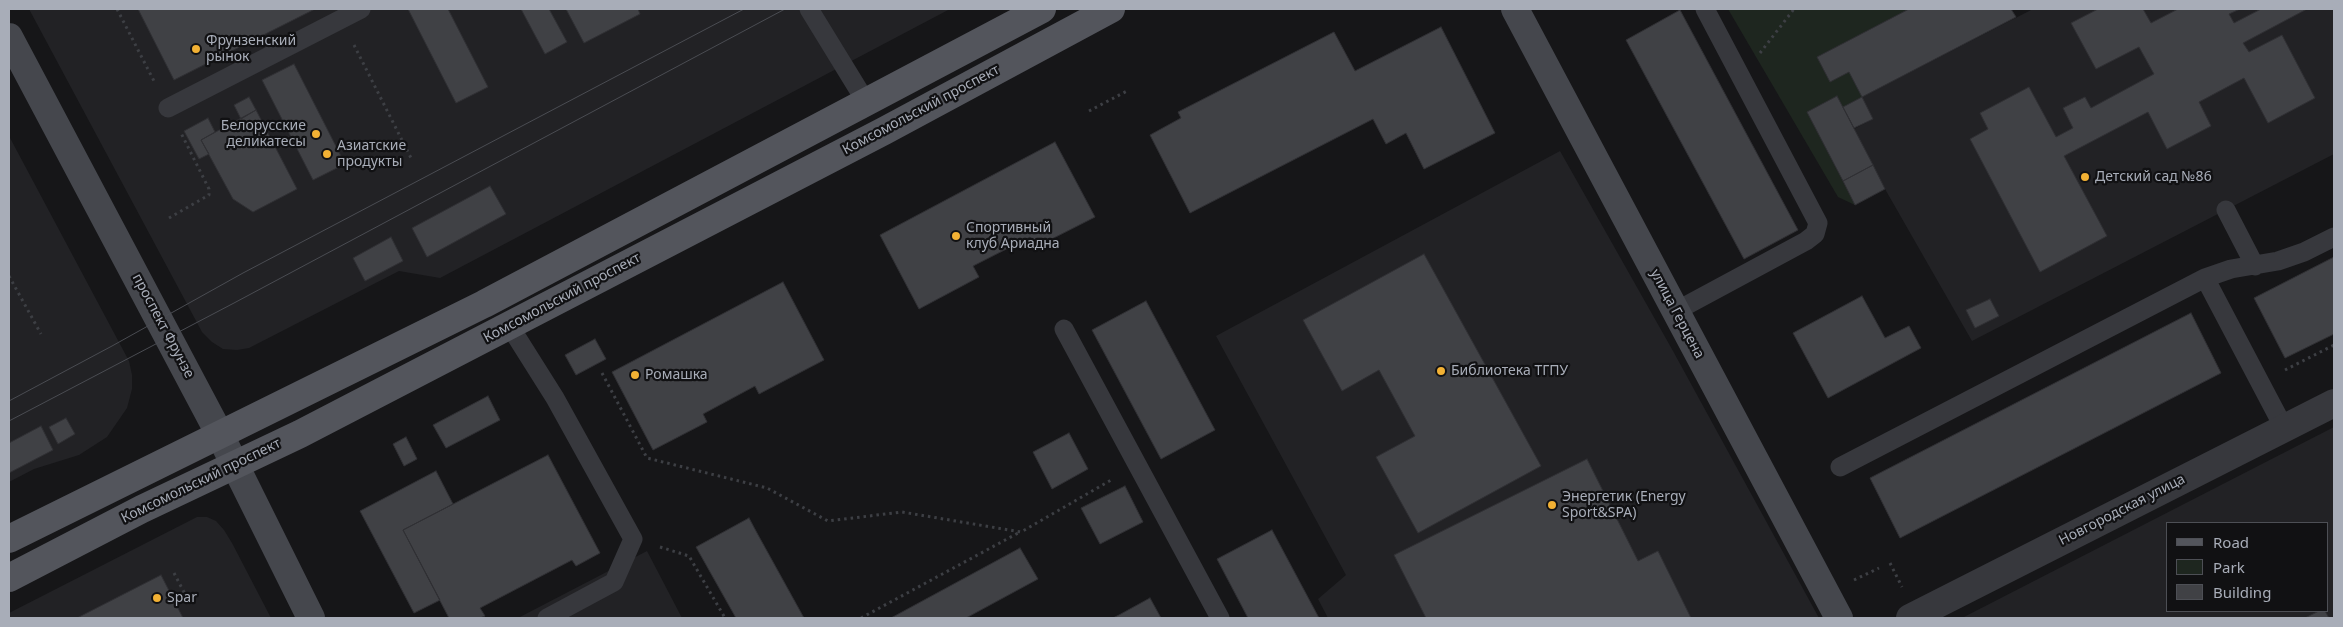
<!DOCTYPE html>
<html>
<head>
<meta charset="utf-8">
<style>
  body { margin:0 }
  #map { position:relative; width:2343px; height:627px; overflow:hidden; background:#161618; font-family:"Noto Sans",sans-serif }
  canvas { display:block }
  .frame { position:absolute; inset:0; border:10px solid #a8adb8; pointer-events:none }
  .legend { position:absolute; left:2166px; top:522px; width:162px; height:90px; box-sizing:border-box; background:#111113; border:1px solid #4d4f55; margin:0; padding:6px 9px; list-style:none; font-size:15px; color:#a8adb8 }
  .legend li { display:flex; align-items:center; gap:10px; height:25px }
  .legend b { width:25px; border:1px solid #4d4f55 }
</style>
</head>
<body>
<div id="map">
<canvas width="2343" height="627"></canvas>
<div class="frame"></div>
<ul class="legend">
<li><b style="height:6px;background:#53555c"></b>Road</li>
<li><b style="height:14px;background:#1e261f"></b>Park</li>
<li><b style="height:14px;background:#404145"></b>Building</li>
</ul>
</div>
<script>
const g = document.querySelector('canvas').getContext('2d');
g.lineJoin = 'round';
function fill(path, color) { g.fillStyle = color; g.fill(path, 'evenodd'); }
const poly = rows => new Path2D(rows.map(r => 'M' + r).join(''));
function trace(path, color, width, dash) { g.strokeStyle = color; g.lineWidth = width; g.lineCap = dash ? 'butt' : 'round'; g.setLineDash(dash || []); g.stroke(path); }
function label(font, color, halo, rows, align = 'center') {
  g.font = font + ' "Noto Sans",sans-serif'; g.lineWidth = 4.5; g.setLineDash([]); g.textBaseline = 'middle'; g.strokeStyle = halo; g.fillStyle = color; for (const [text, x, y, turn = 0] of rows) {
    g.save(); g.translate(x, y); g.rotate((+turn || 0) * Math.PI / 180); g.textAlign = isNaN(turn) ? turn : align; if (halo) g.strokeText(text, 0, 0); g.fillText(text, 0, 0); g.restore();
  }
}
fill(poly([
  [29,9,950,9,440,278,399,271,249,348,237,350,223,349,212,342,202,332],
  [2033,9,2334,9,2334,154,1972,341,1885,189,1854,129,1873,119,1862,97],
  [9,136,129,361,132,375,132,389,127,408,107,437,79,455,34,469,9,482],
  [1560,151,1673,351,1819,618,1328,618,1318,599,1346,575,1216,336],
  [2334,427,2334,618,1962,618],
  [2167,523,2327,523,2327,611,2167,611],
  [197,517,207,517,216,521,224,530,232,543,271,618,9,618,9,613],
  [647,551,682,618,518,618]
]), '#222225');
fill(poly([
  [1728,9,1909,9,1817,57,1830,82,1849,72,1862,97,1843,107,1837,96,1807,112,1855,205,1838,197]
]), '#1e261f');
const building = poly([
  [138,9,315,9,174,80,138,9],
  [408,9,448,9,488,87,456,103,408,9],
  [521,9,549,9,567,42,545,54,521,9],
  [566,9,638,9,640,14,584,43,566,9],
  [1909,9,2011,9,2016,17,1862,97,1849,72,1830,82,1817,57,1909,9],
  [2098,9,2143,9,2151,23,2178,9,2240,9,2229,14,2234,23,2261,9,2307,9,2243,43,2249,52,2282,35,2315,98,2268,123,2244,78,2199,102,2211,126,2167,149,2148,112,2064,156,2107,236,2040,272,1970,139,1988,129,1980,113,2029,87,2056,137,2073,128,2063,108,2085,97,2091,108,2154,74,2139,47,2096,69,2071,23,2098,9],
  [1680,10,1798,230,1744,259,1626,40,1680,10],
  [1441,27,1495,133,1424,169,1406,133,1386,144,1373,119,1190,213,1150,135,1181,118,1178,112,1334,32,1355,71,1441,27],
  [294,64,345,164,313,180,262,80,294,64],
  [1837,96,1873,165,1843,181,1807,112,1837,96],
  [249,97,256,110,241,119,234,105,249,97],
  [1862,97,1873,119,1854,128,1843,107,1862,97],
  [256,110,297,189,253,212,233,199,201,140,256,110],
  [208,118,215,132,201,140,209,154,199,159,184,131,208,118],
  [1055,142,1095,217,1036,247,1030,237,973,266,979,277,919,309,880,235,1055,142],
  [1873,165,1885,189,1855,205,1843,181,1873,165],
  [490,186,506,214,427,257,412,228,490,186],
  [391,237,403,261,365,281,353,258,391,237],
  [1424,254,1541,466,1418,533,1376,457,1415,436,1379,370,1342,391,1303,320,1424,254],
  [2334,257,2334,334,2285,358,2254,298,2334,257],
  [783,282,824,360,759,394,755,386,703,414,707,422,653,450,612,372,783,282],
  [1862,296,1885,338,1909,326,1921,348,1828,398,1793,333,1862,296],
  [1990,299,1999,316,1975,328,1966,310,1990,299],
  [1146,301,1215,430,1161,459,1092,330,1146,301],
  [2191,313,2221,373,1900,538,1870,478,2191,313],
  [595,339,606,359,576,375,565,355,595,339],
  [488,396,500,420,446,448,433,425,488,396],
  [66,418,75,434,58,444,49,427,66,418],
  [41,426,53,450,9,473,9,443,41,426],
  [1069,433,1088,469,1052,489,1033,452,1069,433],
  [406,437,417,459,404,466,393,444,406,437],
  [548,455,600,553,576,566,572,560,480,608,485,616,480,618,449,618,403,530,548,455],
  [1587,459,1638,561,1658,551,1691,618,1426,618,1394,555,1587,459],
  [436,471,453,504,403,530,440,600,414,613,360,511,436,471],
  [1125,486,1143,522,1100,544,1081,508,1125,486],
  [749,518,757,533,804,618,736,618,696,547,749,518],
  [1272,530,1319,618,1248,618,1217,559,1272,530],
  [1020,548,1038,579,966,618,891,618,1020,548],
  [161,575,183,618,77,618,161,575],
  [1150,598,1161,618,1113,618,1119,615,1150,598],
  [2319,611,2325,611,2329,618,2305,618,2319,611]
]);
fill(building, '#404145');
trace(building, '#303034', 1);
trace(poly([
  [117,9,155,83],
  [354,45,412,160],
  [1760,53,1794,9],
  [1089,111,1127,91],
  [169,218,209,195,209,189,181,133],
  [9,276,41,334],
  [2285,370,2334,345],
  [602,373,647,458,767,488,828,521,902,512,1021,532,1113,479],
  [660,547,689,556,725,618],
  [1890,563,1902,587],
  [174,573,186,596],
  [1854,580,1879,568],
  [861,618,1020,532]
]), '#3d3f44', 3, [2.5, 4]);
trace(poly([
  [809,9,866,102],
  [168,108,361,9],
  [2226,210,2255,266],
  [2205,278,2284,428],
  [1676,311,1806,241,1815,234,1818,223,1705,9],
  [509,325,555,398,633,539,614,582,547,618],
  [1064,329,1220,618],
  [1840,467,2205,278,2231,269,2278,261,2304,252,2334,237]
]), '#37383d', 19);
trace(poly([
  [1910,618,2334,403]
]), '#37383d', 28);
trace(poly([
  [1515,9,1839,618],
  [9,37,220,435,311,618]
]), '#45474d', 28);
trace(poly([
  [9,539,484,304,1042,9],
  [9,578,142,509,300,434,884,131,1111,9]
]), '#53555c', 28);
trace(poly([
  [9,401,112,346,243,273,744,9],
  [9,421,234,303,785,9]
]), '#4a4c52', 1);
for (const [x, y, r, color] of [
  [196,49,5,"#f2b134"],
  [316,134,5,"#f2b134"],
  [327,154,5,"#f2b134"],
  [2085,177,5,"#f2b134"],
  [956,236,5,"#f2b134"],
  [1441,371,5,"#f2b134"],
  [635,375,5,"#f2b134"],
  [1552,505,5,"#f2b134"],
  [157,598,5,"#f2b134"]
]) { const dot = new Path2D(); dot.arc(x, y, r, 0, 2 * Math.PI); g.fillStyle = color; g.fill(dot); trace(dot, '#111113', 2); }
label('14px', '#a8adb8', '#111113', [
  ["Фрунзенский",206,41],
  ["рынок",206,57],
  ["Белорусские",306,126,"right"],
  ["деликатесы",306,142,"right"],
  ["Азиатские",337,146],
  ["продукты",337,162],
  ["Детский сад №86",2095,177],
  ["Спортивный",966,228],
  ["клуб Ариадна",966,244],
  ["Библиотека ТГПУ",1451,371],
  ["Ромашка",645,375],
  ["Энергетик (Energy",1562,497],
  ["Sport&SPA)",1562,513],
  ["Spar",167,598]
], 'left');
label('14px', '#a8adb8', '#111113', [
  ["Комсомольский проспект",921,110,-28],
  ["Комсомольский проспект",562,298,-28],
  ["улица Герцена",1677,314,62],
  ["проспект Фрунзе",163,326,62],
  ["Комсомольский проспект",201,481,-26],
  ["Новгородская улица",2122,510,-27]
]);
</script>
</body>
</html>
